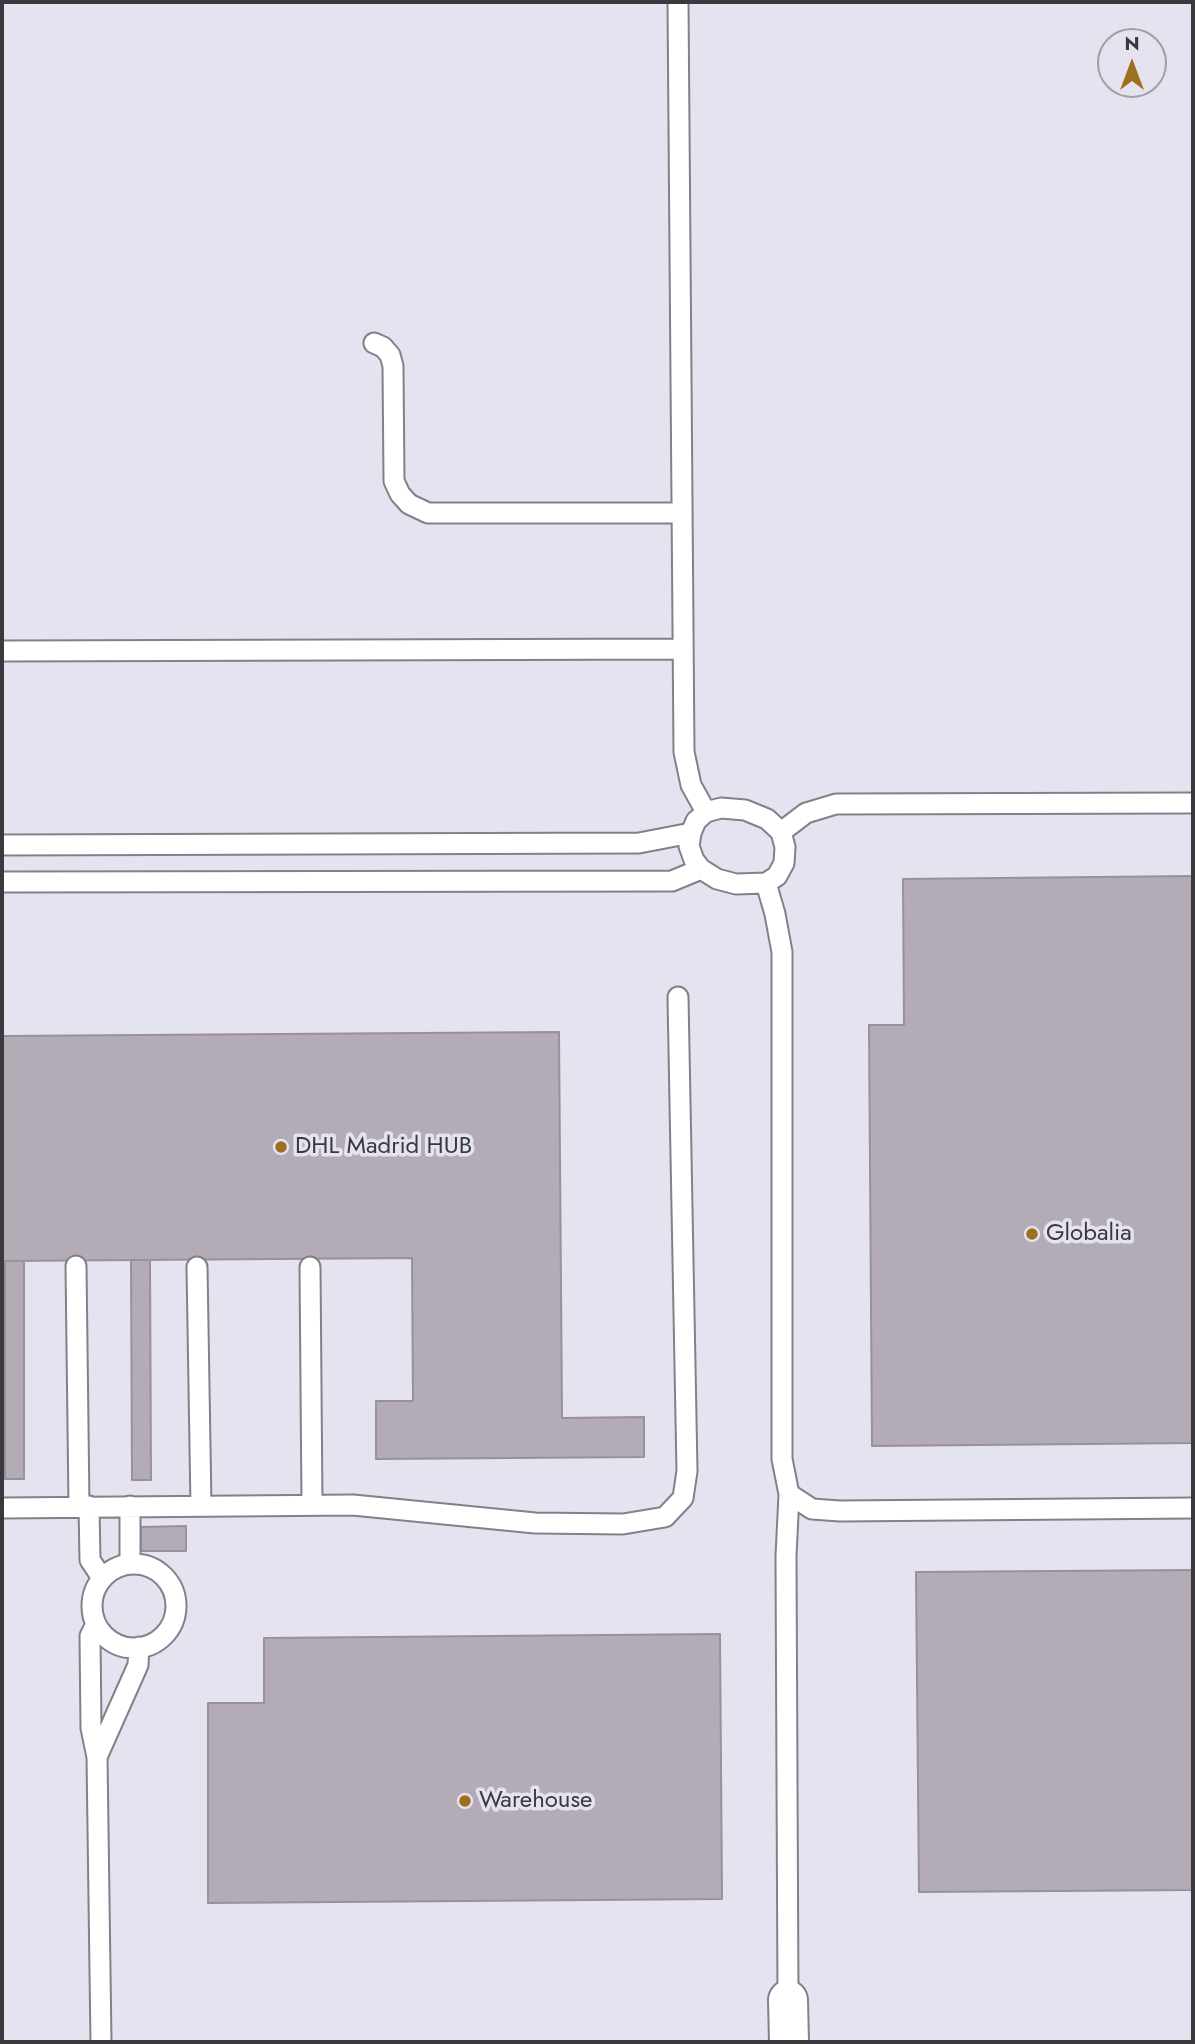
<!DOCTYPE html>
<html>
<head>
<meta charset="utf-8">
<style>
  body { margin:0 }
  #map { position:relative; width:1195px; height:2044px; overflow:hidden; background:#e4e3ef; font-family:Jost,sans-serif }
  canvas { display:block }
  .frame { position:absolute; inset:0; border:4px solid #39393e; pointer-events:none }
  .north { position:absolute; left:1097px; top:28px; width:70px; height:70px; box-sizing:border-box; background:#e4e3ef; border:2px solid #a09fa8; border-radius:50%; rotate:0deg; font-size:19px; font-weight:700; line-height:28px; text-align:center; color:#39393e }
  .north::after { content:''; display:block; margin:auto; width:24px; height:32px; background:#9c701f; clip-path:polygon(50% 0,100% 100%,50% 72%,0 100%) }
</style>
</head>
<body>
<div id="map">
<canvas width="1195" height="2044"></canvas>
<div class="frame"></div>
<div class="north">N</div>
</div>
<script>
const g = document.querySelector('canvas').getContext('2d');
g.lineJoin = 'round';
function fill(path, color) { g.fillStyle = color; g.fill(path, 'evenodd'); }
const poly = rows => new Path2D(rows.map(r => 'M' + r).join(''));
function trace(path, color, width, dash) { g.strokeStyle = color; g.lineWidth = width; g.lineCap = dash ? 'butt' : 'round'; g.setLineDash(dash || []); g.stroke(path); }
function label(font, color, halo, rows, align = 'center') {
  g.font = font + ' Jost,sans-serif'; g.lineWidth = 7; g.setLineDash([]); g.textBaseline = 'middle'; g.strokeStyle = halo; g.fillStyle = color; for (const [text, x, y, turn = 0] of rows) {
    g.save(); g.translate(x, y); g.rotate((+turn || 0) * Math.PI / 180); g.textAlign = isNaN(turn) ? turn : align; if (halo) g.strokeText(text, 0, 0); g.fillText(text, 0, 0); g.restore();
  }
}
const building = poly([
  [1193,876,1193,1443,872,1446,869,1025,904,1025,903,879,1193,876],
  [559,1032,562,1418,644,1417,644,1457,376,1459,376,1401,413,1401,412,1258,2,1261,2,1036,559,1032],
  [131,1260,150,1260,151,1480,132,1480,131,1260],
  [5,1261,24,1261,24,1479,5,1479,5,1261],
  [186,1526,186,1551,141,1551,141,1527,186,1526],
  [1193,1570,1193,1890,919,1892,916,1572,1193,1570],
  [720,1634,722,1899,208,1903,208,1703,264,1703,264,1638,720,1634]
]);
fill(building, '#b3acb6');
trace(building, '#98919b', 2);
const service = poly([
  [678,2,684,752,691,785,706,812],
  [374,343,383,347,390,355,393,366,394,481,400,494,409,504,428,513,682,513],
  [2,651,683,649],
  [721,808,745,810,767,819,781,832,785,847,784,863,777,876,766,883,736,884,717,879,701,869,694,860,689,846,691,833,696,821,706,812,721,808],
  [781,832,806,813,836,804,1193,803],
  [2,845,639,843,691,833],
  [2,882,672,881,701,869],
  [766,883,775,914,782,952,782,1459,789,1494,786,1556,788,2000],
  [76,1266,79,1506],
  [197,1267,201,1506],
  [310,1267,312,1505],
  [789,1494,812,1509,840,1511,1193,1508],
  [89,1506,90,1560,102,1578],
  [130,1506,130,1564],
  [2,1508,353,1505,535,1523,623,1524,665,1517,683,1498,687,1471,678,997],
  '92 1606a42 42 0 1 1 84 0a42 42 0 1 1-84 0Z',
  [96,1624,90,1636,91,1728,97,1757,101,2042],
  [97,1757,138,1665,139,1647]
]);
const minor = poly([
  [788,2000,789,2042]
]);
trace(service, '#81818c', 23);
trace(minor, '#81818c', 42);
trace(service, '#fff', 19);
trace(minor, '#fff', 38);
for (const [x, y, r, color] of [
  [281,1147,7,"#9c701f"],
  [1032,1234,7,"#9c701f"],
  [465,1801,7,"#9c701f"]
]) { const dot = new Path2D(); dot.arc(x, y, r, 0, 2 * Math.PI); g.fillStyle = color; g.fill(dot); trace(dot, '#e4e3ef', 2.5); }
label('24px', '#39393e', '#e4e3ef', [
  ["DHL Madrid HUB",295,1147],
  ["Globalia",1046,1234],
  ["Warehouse",479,1801]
], 'left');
</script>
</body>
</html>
